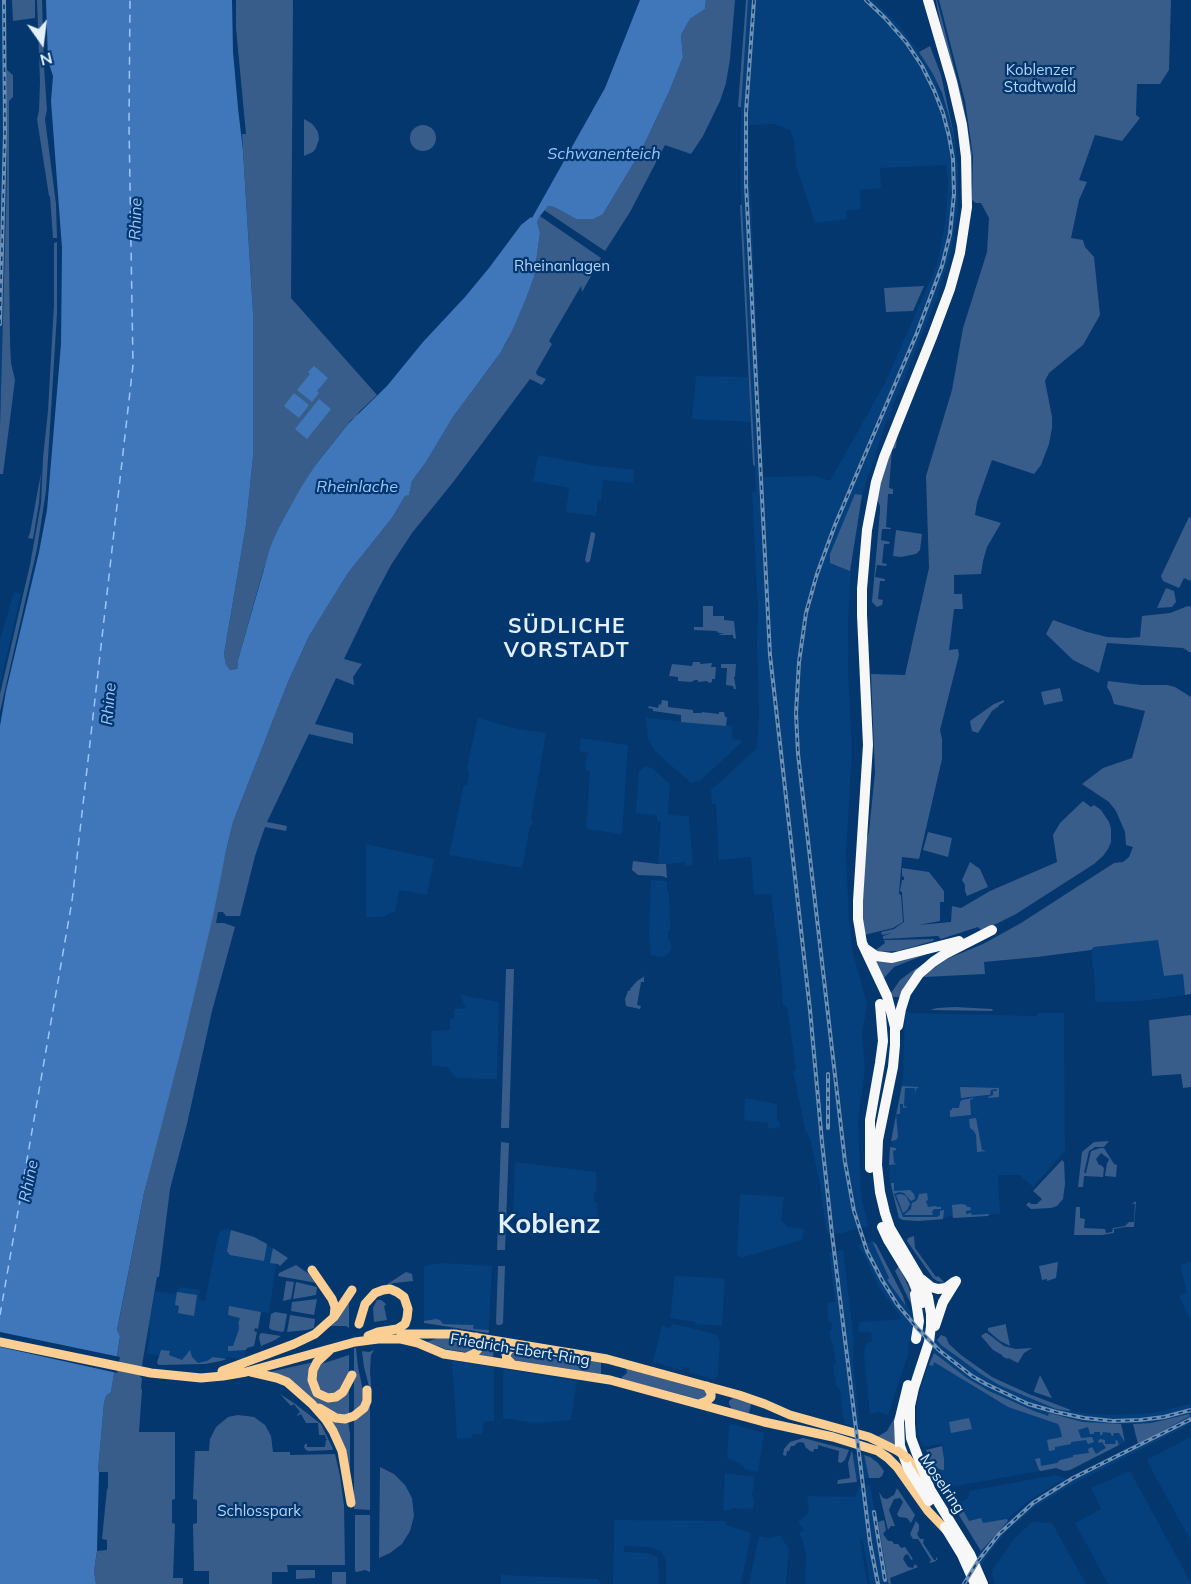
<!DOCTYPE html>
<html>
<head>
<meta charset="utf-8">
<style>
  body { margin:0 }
  #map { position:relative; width:1191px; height:1584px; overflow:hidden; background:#03376e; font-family:Mulish,sans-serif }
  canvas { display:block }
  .north { position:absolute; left:12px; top:12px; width:60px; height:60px; -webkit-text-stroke:4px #03376e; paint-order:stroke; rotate:166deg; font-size:16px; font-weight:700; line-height:24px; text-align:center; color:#e4effc }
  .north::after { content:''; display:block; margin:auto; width:21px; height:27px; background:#e4effc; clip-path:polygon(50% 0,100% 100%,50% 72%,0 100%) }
</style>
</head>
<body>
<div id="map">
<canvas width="1191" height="1584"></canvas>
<div class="north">N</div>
</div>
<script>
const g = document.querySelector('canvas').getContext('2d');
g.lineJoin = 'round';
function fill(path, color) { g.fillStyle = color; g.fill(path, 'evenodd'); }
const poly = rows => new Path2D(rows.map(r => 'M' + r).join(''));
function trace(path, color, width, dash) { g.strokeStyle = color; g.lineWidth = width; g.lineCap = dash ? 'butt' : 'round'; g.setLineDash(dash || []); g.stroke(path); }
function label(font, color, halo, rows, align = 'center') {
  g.font = font + ' Mulish,sans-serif'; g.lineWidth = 4.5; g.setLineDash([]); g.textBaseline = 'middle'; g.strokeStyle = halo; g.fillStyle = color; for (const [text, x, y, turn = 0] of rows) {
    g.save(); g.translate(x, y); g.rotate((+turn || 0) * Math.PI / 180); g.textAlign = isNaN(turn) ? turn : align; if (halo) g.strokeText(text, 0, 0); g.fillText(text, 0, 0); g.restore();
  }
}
fill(poly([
  [0,0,6,0,7,172,0,428],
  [748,0,873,0,898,24,919,52,933,74,948,113,955,140,958,168,958,210,951,252,936,300,884,428,862,495,851,567,848,625,848,667,852,752,846,854,849,920,852,949,867,1004,862,1035,865,1067,858,1122,861,1194,868,1226,842,1233,827,1234,819,1180,811,1143,808,1133,806,1133,793,1071,796,1070,787,1006,783,1005,781,975,771,894,754,895,751,857,719,860,716,804,712,804,711,790,757,748,759,715,757,642,758,611,752,493,756,492,742,205,741,205,740,158,742,71],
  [774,124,790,130,794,140,796,166,815,223,847,219,846,211,861,209,860,190,881,188,880,168,946,165,948,181,946,218,937,265,886,381,830,481,815,476,763,477,750,174,749,125],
  [696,376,748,377,751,422,692,419],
  [538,455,598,466,634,470,633,483,603,480,601,500,598,500,596,516,566,512,569,488,533,481],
  [14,592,21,594,0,685,0,639],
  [478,718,513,728,546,733,531,820,533,821,532,826,530,826,522,868,449,855,464,785,467,785,469,773,467,768],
  [646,718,732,726,732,739,743,741,700,781,691,783,655,751,648,739],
  [581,738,628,745,622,834,586,829,590,771,586,770,585,764,588,753,579,751],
  [645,767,649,767,653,769,670,784,668,815,689,816,693,865,685,866,685,862,658,865,661,822,657,821,657,815,636,813,639,773,641,770],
  [366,844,434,859,427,895,399,890,395,912,392,912,383,917,366,917],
  [651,880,667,881,667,892,669,893,670,930,668,930,668,937,672,947,669,954,662,957,651,955,649,933],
  [1158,940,1164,976,1183,974,1185,995,1140,1001,1095,1002,1095,983,1091,950,1094,947],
  [460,995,499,1002,497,1079,456,1078,448,1067,432,1066,431,1031,450,1030,450,1019,454,1018,454,1009,466,1008],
  [905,1011,911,1013,1037,1016,1037,1013,1064,1013,1065,1151,1033,1187,1020,1175,998,1175,1000,1214,992,1214,988,1216,953,1218,952,1216,945,1217,943,1219,941,1220,918,1221,903,1220,899,1218,892,1192,889,1164,893,1127,903,1078],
  [745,1098,777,1104,777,1119,779,1121,780,1127,768,1129,768,1123,744,1120],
  [515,1162,596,1172,597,1192,594,1193,594,1202,597,1203,598,1220,599,1220,600,1227,513,1217],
  [740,1194,784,1197,781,1220,788,1227,804,1229,803,1238,801,1240,741,1258,739,1257,737,1255],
  [226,1229,254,1237,278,1252,269,1313,253,1311,244,1360,228,1357,227,1358,217,1358,211,1362,177,1365,156,1355,147,1354,150,1331,149,1325,155,1291,176,1294,177,1290,181,1287,200,1290,199,1300,205,1301,218,1235,221,1230],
  [872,1241,889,1279,887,1280,923,1327,955,1356,999,1385,1056,1409,1093,1414,1113,1415,1152,1413,1191,1404,1191,1424,1071,1485,1035,1507,1006,1532,990,1552,970,1584,961,1584,977,1556,1000,1528,1030,1502,1065,1480,1059,1482,1026,1503,1008,1519,992,1535,986,1536,981,1519,969,1521,960,1504,954,1507,948,1497,953,1494,959,1502,965,1500,969,1497,969,1491,1055,1475,1067,1479,1189,1417,1188,1414,1151,1423,1114,1424,1083,1422,1049,1413,1048,1416,1034,1411,989,1391,967,1378,938,1357,912,1332,908,1347,910,1348,888,1415,879,1412,870,1414,864,1357,865,1347,868,1342,872,1342,871,1332,859,1332,859,1322,902,1319,879,1287,862,1251,861,1251,858,1245],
  [843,1250,854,1341,853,1361,860,1427,844,1423,840,1390,836,1385,833,1365,836,1364,833,1344,831,1341,829,1331,831,1330,832,1323,829,1322,828,1320,827,1303,835,1302,829,1252],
  [1191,1262,1191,1320,1179,1297,1187,1292,1180,1265],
  [442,1263,492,1266,489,1330,474,1329,474,1325,443,1324,436,1321,424,1321,424,1266],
  [675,1276,723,1278,725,1281,722,1326,695,1324,695,1322,670,1318],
  [672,1324,691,1328,717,1335,720,1341,718,1374,716,1378,714,1379,689,1373,689,1368,685,1367,681,1370,653,1362,662,1326,670,1328],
  [931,1357,971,1385,1008,1407,1084,1424,1122,1426,1125,1442,1067,1471,1056,1468,945,1488,941,1486,930,1467,939,1467,944,1459,942,1444,925,1447,921,1445,917,1426,917,1406,921,1387],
  [454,1361,494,1367,494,1421,484,1421,482,1435,472,1434,472,1438,457,1439,452,1362],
  [505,1369,577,1381,571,1420,534,1423,503,1418,503,1370],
  [732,1424,764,1433,758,1472,744,1469,744,1466,727,1458,729,1426],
  [1191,1437,1191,1541,1148,1463,1148,1459],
  [853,1454,864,1455,869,1478,857,1480],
  [1130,1471,1191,1583,1191,1584,1108,1584,1075,1523,1101,1509,1091,1488],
  [725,1473,755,1477,752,1495,754,1500,753,1508,740,1509,739,1508,731,1508,731,1510,723,1510],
  [870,1485,889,1584,870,1584,863,1541,860,1539,867,1584,805,1584,806,1555,803,1541,799,1533,804,1530,798,1522,809,1513,807,1496,854,1497,858,1490,858,1486],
  [614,1520,725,1521,726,1525,751,1533,741,1584,666,1584,666,1561,661,1551,648,1547,624,1546,624,1552,647,1553,658,1557,659,1584,613,1584],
  [1032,1522,1052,1523,1086,1584,995,1584,992,1574,993,1569,1014,1539],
  [780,1535,789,1549,786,1584,749,1584,759,1536,770,1538],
  [501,1575,597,1579,602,1584,501,1584]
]), '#05407d');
fill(poly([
  [12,0,35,0,35,18,13,21],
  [37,0,42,0,44,67,47,110,45,119,56,204,57,238,53,238,50,196,49,196,37,119,39,111,40,82],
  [236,0,293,0,291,298,377,395,359,412,356,417,351,420,314,467,279,527,263,571,238,660,238,668,235,670,230,670,226,666,224,654,246,525,253,457,253,313,242,134,246,134,236,28],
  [706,0,735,0,730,59,726,83,720,101,703,136,691,154,665,145,630,212,605,251,544,210,548,206,554,207,576,219,603,214,641,151,669,92,683,57,681,35,690,19,705,9],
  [746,0,748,0,741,107,738,107],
  [936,0,937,0,963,102,972,154,972,183,964,111,941,26],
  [939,0,1171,0,1169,70,1160,84,1137,84,1136,115,1140,118,1122,141,1095,135,1079,180,1087,182,1079,200,1071,238,1083,240,1085,247,1094,257,1100,315,1083,345,1049,373,1045,381,1052,417,1052,428,1049,444,1041,465,1034,474,992,460,977,502,975,515,1001,523,987,547,983,561,981,574,954,575,954,594,962,594,963,609,954,609,949,650,958,649,959,655,940,730,942,739,942,759,919,859,902,857,899,894,901,895,903,922,893,928,864,935,862,914,866,841,869,832,875,772,871,674,905,675,929,568,926,476,952,390,963,328,987,252,989,218,981,203,976,203,972,200,973,156,965,101],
  [930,46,941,75,955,140,948,113,942,93,933,74,919,52],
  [7,70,13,75,13,97,9,101,9,258,10,343,11,363,15,380,3,474,0,474,0,428,7,172],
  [304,119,311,123,314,126,318,132,319,139,316,148,313,152,304,156],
  '410 138a13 13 0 1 1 26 0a13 13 0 1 1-26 0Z',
  [740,205,742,205,755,467,753,464],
  [540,216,601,258,582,292,581,286,549,341,552,344,536,372,537,375,546,379,542,385,530,379,454,481,412,533,391,565,373,599,344,659,362,664,353,677,354,685,336,678,315,724,353,733,353,744,309,734,267,822,287,826,286,831,265,827,255,856,240,916,226,916,223,912,218,912,216,923,224,923,235,927,212,1011,187,1124,170,1189,159,1277,157,1277,140,1377,142,1378,141,1388,142,1390,139,1432,175,1432,175,1499,172,1500,172,1523,175,1524,173,1578,183,1578,183,1584,96,1584,94,1571,97,1551,107,1550,107,1540,102,1539,107,1489,108,1488,108,1472,98,1472,104,1403,106,1396,111,1392,120,1338,117,1331,144,1193,233,822,288,682,309,636,348,573,392,518,405,496,409,494,412,481,426,462,453,417,501,352,506,343,526,299,534,277,540,233,537,222],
  [57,242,57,313,46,491,37,549,0,712,0,694,30,565,41,503,43,458,48,411,54,304,54,243],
  [924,286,913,311,886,312,884,288],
  [897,434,896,448,892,449,889,488,893,489,893,494,888,494,886,527,891,528,891,529,882,529,881,540,890,542,889,544,884,544,882,563,887,564,886,566,877,565,875,577,885,579,885,581,880,581,878,599,883,600,882,605,877,607,872,602,880,512,880,506,876,497],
  [41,473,39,503,33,539,28,538,30,533],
  [855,494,862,495,850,571,830,563,830,554],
  [1189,517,1191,518,1191,579,1190,581,1184,578,1179,588,1163,581,1161,576],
  [896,530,922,534,920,550,916,554,901,557,893,556],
  [591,532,595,533,595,536,590,561,587,563,585,560],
  [1166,588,1174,591,1176,602,1172,607,1157,608],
  [703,606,713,606,713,616,724,616,724,620,734,621,736,639,733,638,733,635,718,635,724,633,719,633,716,631,694,630,694,627,703,627],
  [1188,606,1191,607,1191,653,1183,648,1107,643,1099,673,1073,660,1046,634,1053,620,1087,632,1107,637,1128,638,1140,637,1142,616,1170,613],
  [693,662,700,662,700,664,712,663,711,667,716,667,715,679,712,679,712,682,709,683,707,681,698,682,698,680,695,680,691,682,678,681,678,677,669,676,672,664,692,666],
  [721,664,736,664,735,677,734,677,736,689,734,689,733,686,726,685,727,668,721,668],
  [1108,681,1141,685,1167,685,1175,687,1191,697,1191,994,1185,995,1183,974,1164,976,1158,940,1094,947,1091,950,1037,957,984,962,985,974,924,977,930,971,947,959,983,944,1021,923,1114,863,1123,862,1129,857,1133,847,1126,845,1125,832,1116,811,1109,802,1082,784,1103,768,1132,758,1145,711,1114,704,1111,694,1107,687],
  [1060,688,1063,701,1044,705,1041,692],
  [662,700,668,701,668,707,693,710,693,713,702,713,702,712,719,714,719,712,724,712,725,717,727,717,726,726,681,722,681,715,653,711,653,709,648,708,649,706,658,708,659,704,661,705],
  [1004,700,1004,702,999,705,999,706,992,711,978,733,972,731,970,721,994,704],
  [1083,801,1091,807,1094,805,1101,810,1109,822,1111,828,1111,842,1108,849,1103,856,1094,864,1016,914,996,924,981,930,978,927,941,939,938,936,883,939,883,936,892,933,882,935,881,932,894,929,904,922,902,894,906,894,902,894,902,892,900,891,902,880,904,880,904,877,902,876,902,868,929,872,944,891,944,902,940,902,940,921,918,925,951,922,952,906,961,908,990,891,1057,862,1053,835,1060,823],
  [928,832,952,838,948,857,923,850],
  [633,861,658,864,666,864,667,878,662,876,638,875,632,870],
  [970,862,980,869,988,887,967,896,965,891,965,885,962,880],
  [934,939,933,941,898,951,873,952,885,943,884,940],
  [927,954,894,967,883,979,873,959],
  [928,961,902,997,893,997,891,993,900,980,912,971],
  [506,969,514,969,509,1128,501,1128],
  [648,974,644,977,644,982,641,982,637,1005,641,1006,640,1009,626,1006,625,999,628,991,631,990,630,989,637,981],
  [955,1007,992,1009,993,1011,930,1010,937,1008],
  [1191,1015,1191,1087,1183,1088,1181,1074,1152,1076,1149,1021,1150,1020],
  [902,1086,919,1087,916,1089,916,1094,915,1088,905,1088,904,1106,908,1107,903,1108,903,1104,900,1104,900,1114,896,1114,898,1137,896,1140,891,1141],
  [960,1087,999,1088,999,1097,988,1098,988,1097,993,1095,993,1091,997,1091,996,1089,991,1090,990,1095,987,1095,961,1098],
  [973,1098,973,1099,970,1100,971,1115,950,1117,950,1110,952,1110,952,1108,959,1108,960,1102,962,1100],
  [976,1118,982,1150,987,1151,977,1152,976,1135,974,1131,970,1128,969,1119],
  [1109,1141,1104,1147,1095,1147,1089,1151,1084,1173,1086,1173,1091,1151,1100,1148,1104,1148,1114,1164,1117,1165,1116,1177,1105,1176,1107,1163,1108,1162,1109,1159,1101,1153,1096,1159,1099,1165,1101,1165,1104,1168,1103,1177,1084,1176,1083,1187,1078,1187,1082,1152,1094,1142],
  [501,1142,509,1143,505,1250,497,1250],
  [890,1147,896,1148,896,1150,893,1151,894,1163,897,1164,889,1165,891,1183,894,1183,894,1191,910,1190,914,1194,915,1199,911,1201,904,1193,899,1192,894,1194,903,1217,937,1217,940,1215,940,1211,944,1210,943,1219,918,1221,903,1220,899,1218,891,1185,889,1164],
  [1062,1160,1064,1162,1065,1184,1063,1199,1057,1206,1051,1208,1031,1209,1026,1205,1029,1202,1031,1204,1037,1204,1042,1199,1033,1191],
  [927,1193,928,1200,926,1201,928,1207,936,1206,937,1207,941,1207,941,1209,934,1209,932,1212,933,1215,904,1215,911,1209,912,1203,916,1201,918,1198,919,1194],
  [901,1194,906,1196,910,1204,907,1210,903,1213,896,1195],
  [1136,1201,1134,1227,1125,1227,1114,1229,1114,1233,1102,1235,1074,1235,1076,1207,1080,1207,1080,1218,1085,1219,1084,1228,1105,1229,1106,1233,1112,1232,1113,1228,1125,1226,1129,1222,1134,1222,1135,1204,1132,1204],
  [962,1204,966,1205,967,1207,970,1207,971,1210,966,1211,966,1214,971,1213,972,1215,989,1214,988,1216,953,1218,952,1205],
  [231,1230,254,1237,267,1244,264,1261,230,1255,227,1251],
  [914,1236,915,1248,936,1277,938,1276,945,1283,937,1281,933,1278,907,1241,908,1238],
  [872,1241,876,1244,903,1296,906,1306,887,1280,889,1278],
  [273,1248,288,1258,280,1266,278,1264,270,1263],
  [1058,1262,1056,1278,1047,1281,1047,1279,1042,1280,1039,1266],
  [296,1265,309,1274,317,1283,278,1276,279,1273],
  [498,1266,505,1266,503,1323,501,1325,497,1325,496,1323],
  [899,1266,909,1288,914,1304,912,1306,895,1271],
  [406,1272,412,1274,413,1281,394,1283,386,1285],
  [286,1281,294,1282,291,1299,283,1301],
  [296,1282,317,1287,316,1295,293,1299],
  [177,1292,197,1295,194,1316,178,1313,179,1306,175,1305],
  [317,1299,314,1315,291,1311,292,1302],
  [377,1300,381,1300,385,1303,386,1305,384,1306,387,1320,374,1322,373,1308],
  [349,1301,349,1328,346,1326,328,1326],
  [229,1306,261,1312,258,1329,255,1328,254,1331,257,1332,254,1346,247,1348,246,1350,228,1351,228,1346,233,1346,239,1329,239,1324,238,1324,240,1318,228,1315],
  [275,1312,287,1314,284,1331,282,1332,272,1330,269,1328,271,1314],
  [290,1315,315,1319,314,1328,307,1330,287,1332],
  [436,1319,440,1320,443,1324,474,1325,473,1328,474,1329,489,1330,489,1332,488,1333,424,1323,424,1321],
  [1006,1324,1006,1326,1010,1346,1000,1341,988,1331,988,1328],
  [262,1333,281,1336,275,1340,261,1346,259,1338,260,1334],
  [985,1333,987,1333,1004,1346,1016,1349,1032,1348,1024,1353,1018,1363,1008,1358,1007,1359,1002,1356,1002,1355,993,1350,981,1336],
  [941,1335,946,1337,949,1344,961,1355,992,1377,1029,1394,1071,1410,1069,1411,1056,1409,999,1385,981,1374,941,1345,937,1340],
  [440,1337,446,1337,474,1341,476,1346,469,1353,446,1349,427,1342],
  [480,1341,494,1343,493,1358,476,1355],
  [354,1348,356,1348,358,1367,363,1390,363,1405,354,1413],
  [516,1349,554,1356,570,1355,601,1360,601,1374,513,1360,511,1359,510,1352],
  [161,1350,170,1351,169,1355,182,1360,190,1350,192,1357,198,1363,207,1361,213,1357,227,1359,221,1361,205,1364,159,1365,157,1363],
  [374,1350,371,1355,370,1371,372,1398,364,1367,362,1351,369,1352],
  [934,1353,967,1378,989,1391,1034,1411,1048,1416,1049,1413,1083,1422,1121,1424,1125,1442,1119,1433,1114,1433,1113,1436,1111,1435,1111,1433,1103,1432,1102,1435,1100,1435,1100,1432,1094,1432,1094,1434,1090,1434,1088,1427,1078,1430,1081,1438,1092,1437,1094,1442,1088,1444,1086,1440,1071,1442,1071,1444,1055,1447,1055,1450,1049,1451,1047,1440,1062,1437,1060,1428,1058,1424,1008,1407,934,1362,933,1366,929,1365],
  [349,1355,349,1379,338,1393,325,1395,315,1383,318,1365],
  [314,1362,309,1376,324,1400,349,1387,349,1415,341,1415,321,1406,302,1389,269,1373,269,1372],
  [626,1368,706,1391,709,1394,701,1400,622,1379,622,1377,627,1373],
  [1040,1375,1052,1398,1034,1392,1034,1391],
  [280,1394,294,1403,321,1424,333,1449,332,1450,308,1451,306,1450,304,1447,305,1444,307,1444,307,1447,325,1447,326,1440,328,1439,326,1439,325,1435,319,1435,318,1423,306,1423,301,1414,297,1416,297,1415,300,1412,294,1404,291,1406],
  [733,1398,735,1398,756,1405,751,1404,749,1413,732,1409,729,1404,729,1401],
  [370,1403,370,1510,354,1509,354,1419],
  [1189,1414,1190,1416,1138,1444,1133,1424,1151,1423],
  [238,1415,254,1417,265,1425,271,1436,273,1452,290,1452,290,1455,335,1454,340,1476,344,1506,345,1565,287,1565,288,1572,272,1572,272,1584,209,1584,209,1571,194,1571,193,1524,197,1523,197,1500,193,1499,195,1451,209,1451,210,1439,216,1427,228,1417],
  [896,1415,897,1445,877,1437,887,1431],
  [327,1416,348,1421,350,1434,350,1482],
  [969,1418,972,1429,951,1433,949,1422],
  [803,1438,849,1450,845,1460,841,1463,838,1462,839,1451,818,1445,818,1449,814,1449,813,1452,810,1451,808,1449,806,1448,804,1443,800,1442,797,1443,794,1446,791,1446,789,1451,787,1451,786,1456,783,1455,784,1449,790,1442],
  [1100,1439,1105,1440,1105,1444,1115,1444,1116,1440,1117,1440,1119,1445,1070,1470,1064,1471,1056,1468,1041,1471,1039,1470,1035,1459,1040,1458,1041,1466,1057,1463,1060,1460,1073,1457,1073,1455,1089,1453,1088,1449,1092,1447,1096,1454,1106,1448,1102,1442,1099,1443,1098,1441],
  [942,1446,944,1459,944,1470,942,1470,937,1468,934,1468,934,1465,930,1462,926,1450],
  [852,1450,857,1482,837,1484,838,1480,850,1478,848,1463],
  [864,1455,870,1457,878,1463,884,1471,882,1476,879,1478,869,1478],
  [380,1467,394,1474,405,1485,412,1498,414,1516,410,1531,402,1544,390,1553,379,1558],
  [897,1488,915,1515,911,1523,907,1518,899,1517,897,1514,903,1502,900,1498,894,1499,889,1510,895,1526,891,1526,888,1530,879,1492,883,1498,887,1499,894,1495],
  [960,1504,969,1521,981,1518,983,1523,1007,1519,1008,1521,981,1551,954,1507],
  [355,1515,370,1515,370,1572,365,1570,357,1572,355,1571],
  [884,1520,886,1530,883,1534,888,1541,892,1541,894,1544,898,1544,901,1548,905,1547,913,1559,911,1560,908,1554,905,1555,903,1559,908,1567,913,1568,915,1564,918,1567,890,1578,891,1584,889,1584,888,1582,878,1522],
  [916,1521,919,1525,919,1530,917,1534,920,1539,924,1539,923,1543,934,1560,936,1560,936,1557,938,1559,934,1562,929,1563,931,1560,918,1539,913,1539,910,1534],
  [296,1570,315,1570,315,1578,296,1579],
  [332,1572,346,1572,346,1584,332,1584]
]), '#395d8b');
fill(poly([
  [46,0,232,0,233,52,238,108,243,151,253,313,253,457,246,525,224,654,226,665,230,670,234,670,238,668,238,660,270,548,279,527,299,491,314,467,348,424,387,386,423,342,465,297,489,268,521,225,531,217,532,218,605,88,640,0,706,0,705,9,690,19,681,35,683,57,669,92,641,151,603,214,593,219,576,219,554,207,548,206,540,216,537,222,540,233,534,277,526,299,512,331,501,352,453,417,426,462,412,481,409,495,405,496,392,518,348,573,309,636,288,682,233,822,226,851,213,916,184,1038,144,1193,117,1330,120,1337,111,1392,106,1396,104,1403,98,1471,99,1472,97,1551,94,1571,96,1584,0,1584,0,726,6,691,39,552,47,510,61,344,62,248,51,101,53,76,48,61],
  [314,366,328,378,317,391,319,393,312,402,297,390,310,374,308,372],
  [294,393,309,405,299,418,284,406],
  [319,399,331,409,307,439,295,429]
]), '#4077bb');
fill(poly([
  [0,1332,120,1357,117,1373,0,1347]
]), '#03376e');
trace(poly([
  [0,1315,72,901,133,365,129,125,130,0]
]), '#9bc6fd', 1.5, [8, 6]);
trace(poly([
  [312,1270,332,1299,335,1307,334,1317],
  [359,1324,365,1304,375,1293,383,1290,390,1289,397,1292,404,1297,408,1309,407,1318,405,1324,397,1329,378,1332,368,1336],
  [401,1334,455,1334,607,1359,739,1395,765,1404,790,1415,869,1437,898,1451],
  [0,1342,151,1373,201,1378,223,1376,246,1372,355,1342,378,1339,401,1339,418,1343,444,1354,610,1380,764,1422,833,1437,878,1451,888,1458,897,1467,928,1511,948,1532],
  [329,1351,317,1362,313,1370,312,1380,317,1393,328,1398,336,1397,343,1392,352,1375],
  [467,1357,474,1354,478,1349,479,1343,476,1337],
  [512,1364,507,1359,506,1354,510,1349,520,1345],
  [222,1371,294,1344,315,1334,334,1317,352,1290],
  [251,1372,277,1378,287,1382,312,1404,326,1420,333,1431,342,1451,351,1503],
  [699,1404,707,1401,711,1397,711,1393,707,1386],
  [319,1408,336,1418,345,1419,354,1416,364,1408,367,1401,367,1390],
  [907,1458,925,1482]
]), '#fbcf93', 9);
trace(poly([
  [928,0,952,82,962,125,966,157,967,207,960,253,950,289,932,337,884,457,876,482,867,530,862,589,862,615,868,745,858,901,858,919,862,943,887,996,895,1027,895,1045,893,1067,878,1140,877,1165,880,1192,885,1213,890,1228,922,1282,928,1297,931,1314,931,1326,929,1342,914,1388,910,1406,910,1424,911,1438,930,1489,970,1554,983,1584],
  [866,949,876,956,892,958,959,941],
  [898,1026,901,1009,906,993,919,974,933,962,945,954,992,930],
  [870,1168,870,1120,880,1063,883,1041,880,1004],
  [882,1227,888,1240,913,1281,922,1303],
  [921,1279,931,1287,938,1289,946,1288,954,1282],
  [915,1294,919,1321,916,1339],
  [935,1326,943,1302,956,1281],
  [908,1385,899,1422,900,1446,908,1468,929,1501],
  [945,1527,962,1555,975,1584]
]), '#f7f7f7', 10);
const rail = poly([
  [754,0,746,112,746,184,770,655,810,1010,822,1142,832,1234,870,1543,878,1584],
  [866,0,885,18,906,42,922,66,934,90,943,113,949,136,953,159,954,194,950,234,942,266,917,333,835,525,817,574,806,613,799,662,796,713,798,754,845,1162,854,1211,867,1251,882,1280,897,1304,918,1329,940,1351,972,1376,986,1384,1028,1404,1056,1412,1084,1418,1113,1421,1140,1420,1164,1417,1191,1410],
  [0,324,5,133,4,0],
  [828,1074,828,1128],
  [874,1512,885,1580],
  [964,1584,978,1561,999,1534,1033,1503,1073,1478,1191,1419]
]);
trace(rail, '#6f90b2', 4);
trace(rail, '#03376e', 1.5, [4.5]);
trace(poly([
  [898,1451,907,1458]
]), '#fbcf93', 9);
label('15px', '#b6d3f8', '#03376e', [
  ["Koblenzer",1040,70],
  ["Stadtwald",1040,87],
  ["Rheinanlagen",562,266],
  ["Schlosspark",259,1511]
]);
label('15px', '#e4effc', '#03376e', [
  ["Friedrich-Ebert-Ring",520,1350,9],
  ["Moselring",942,1484,56]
]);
label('italic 16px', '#9bc6fd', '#03376e', [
  ["Schwanenteich",604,154],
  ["Rhine",136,219,-88],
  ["Rheinlache",357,487],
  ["Rhine",109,704,-85],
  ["Rhine",29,1181,-78]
]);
g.letterSpacing = '1.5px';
label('bold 21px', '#e4effc', '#03376e', [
  ["SÜDLICHE",567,627],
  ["VORSTADT",567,651]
]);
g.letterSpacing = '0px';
label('bold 27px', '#e4effc', '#03376e', [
  ["Koblenz",549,1225]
]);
</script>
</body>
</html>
